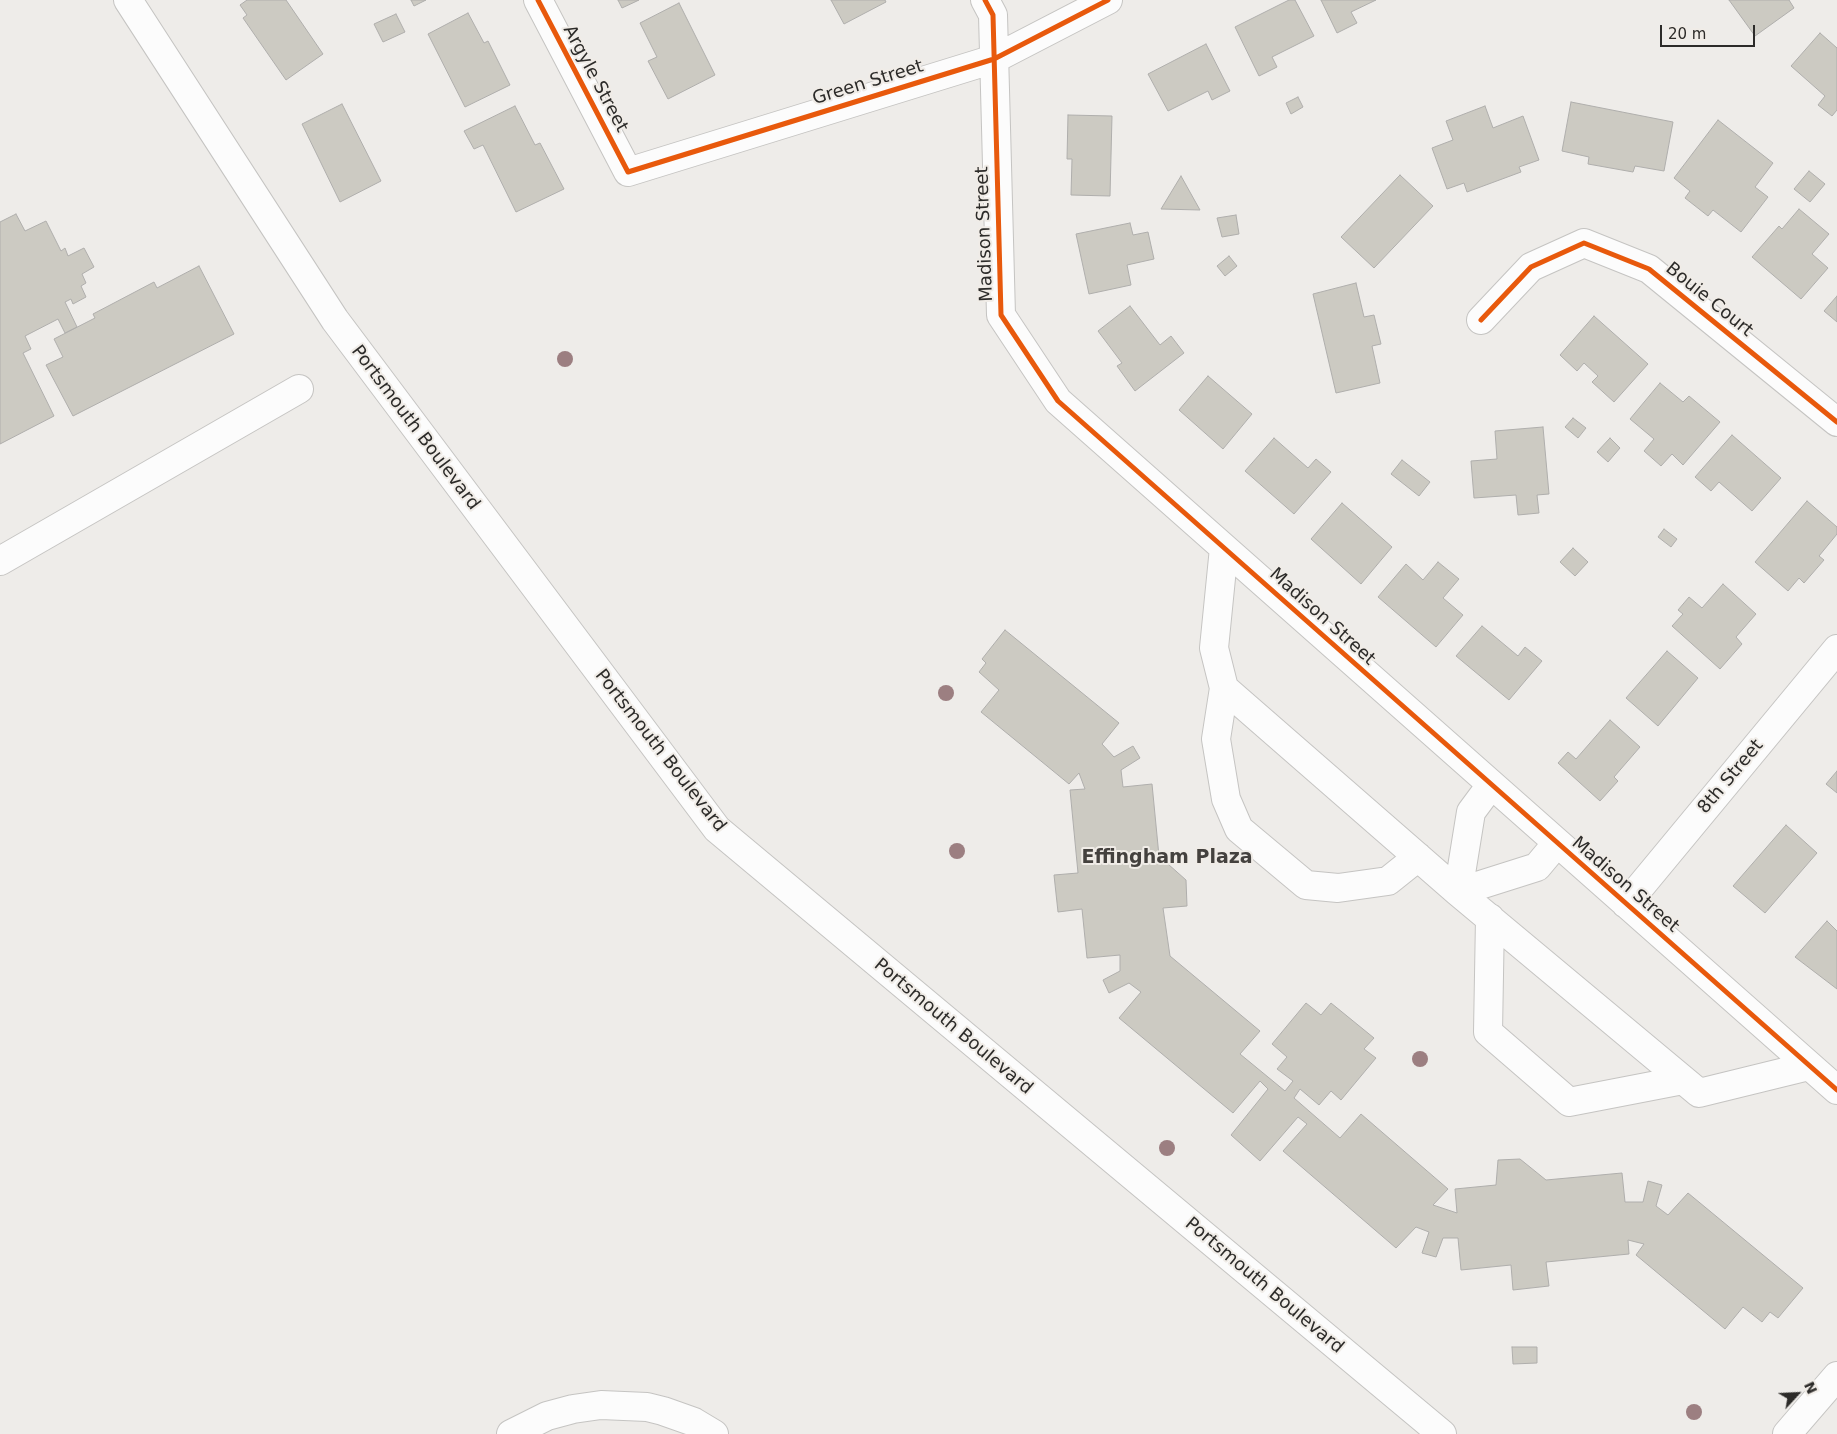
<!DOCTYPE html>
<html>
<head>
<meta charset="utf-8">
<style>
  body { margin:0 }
  #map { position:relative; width:1837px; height:1434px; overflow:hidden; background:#eeece9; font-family:"DejaVu Sans",sans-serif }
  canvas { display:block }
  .north { position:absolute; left:1772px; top:1369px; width:50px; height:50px; -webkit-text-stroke:4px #f0ece7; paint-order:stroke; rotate:65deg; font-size:14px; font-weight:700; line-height:20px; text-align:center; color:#2c2b29 }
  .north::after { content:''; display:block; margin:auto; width:18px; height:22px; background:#2c2b29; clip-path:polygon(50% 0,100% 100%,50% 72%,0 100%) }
  .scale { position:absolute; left:1660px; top:25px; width:95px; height:22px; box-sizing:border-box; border:2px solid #2c2b29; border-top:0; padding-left:6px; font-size:15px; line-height:18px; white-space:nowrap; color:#2c2b29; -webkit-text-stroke:4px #f0ece7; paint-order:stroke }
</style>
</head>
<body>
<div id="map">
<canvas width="1837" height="1434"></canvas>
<div class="north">N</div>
<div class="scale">20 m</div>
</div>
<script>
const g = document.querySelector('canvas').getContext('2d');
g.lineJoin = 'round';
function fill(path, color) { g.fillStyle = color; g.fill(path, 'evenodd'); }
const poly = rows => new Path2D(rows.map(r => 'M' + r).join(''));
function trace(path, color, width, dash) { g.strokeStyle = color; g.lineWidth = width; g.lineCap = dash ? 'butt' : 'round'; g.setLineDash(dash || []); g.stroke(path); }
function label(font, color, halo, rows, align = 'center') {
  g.font = font + ' "DejaVu Sans",sans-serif'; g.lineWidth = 4; g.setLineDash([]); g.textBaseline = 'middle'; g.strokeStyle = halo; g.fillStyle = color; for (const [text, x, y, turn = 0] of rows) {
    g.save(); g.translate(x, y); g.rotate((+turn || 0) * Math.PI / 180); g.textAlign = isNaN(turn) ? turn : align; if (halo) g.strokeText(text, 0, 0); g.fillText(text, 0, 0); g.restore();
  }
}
const building = poly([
  [247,0,286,0,323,54,286,80,243,18,247,15,240,5,247,0],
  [411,0,426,0,414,6,411,0],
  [618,0,639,0,622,8,618,0],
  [831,0,885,0,886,2,844,24,831,0],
  [1289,0,1295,0,1314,36,1272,57,1277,67,1259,76,1235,27,1289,0],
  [1321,0,1376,0,1351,12,1357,23,1337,33,1321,0],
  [1729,0,1789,0,1794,8,1755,36,1729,0],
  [679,3,715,75,668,99,648,61,657,57,640,23,679,3],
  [468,13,484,43,488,41,510,85,465,107,428,34,468,13],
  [396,14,405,32,383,42,374,24,396,14],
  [1820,33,1837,48,1837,110,1832,116,1818,105,1825,96,1791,66,1820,33],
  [1206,44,1230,91,1212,100,1208,91,1168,111,1148,74,1206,44],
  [1298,97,1303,107,1291,114,1286,103,1298,97],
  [1571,102,1673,122,1664,171,1635,166,1633,172,1588,164,1589,157,1562,151,1571,102],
  [342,104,381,181,340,202,302,124,342,104],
  [515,106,535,145,540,143,564,189,516,212,483,145,474,149,464,131,515,106],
  [1485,106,1493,128,1523,116,1539,160,1519,167,1521,172,1467,192,1464,183,1447,189,1432,148,1453,140,1446,121,1485,106],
  [1068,115,1112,116,1110,196,1071,195,1072,159,1067,159,1068,115],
  [1718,120,1773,163,1755,187,1768,197,1741,232,1713,210,1708,216,1685,198,1690,191,1674,178,1718,120],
  [1809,171,1825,184,1810,202,1794,189,1809,171],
  [1400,175,1433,206,1374,268,1341,237,1400,175],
  [1181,176,1200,210,1161,209,1181,176],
  [1799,209,1829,234,1812,254,1828,268,1801,299,1752,257,1779,226,1782,229,1799,209],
  [16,214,25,231,46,221,61,251,65,248,68,256,84,248,94,267,82,274,86,283,81,286,86,297,73,304,71,299,65,302,77,327,65,333,58,319,25,336,31,349,23,353,54,416,0,444,0,222,16,214],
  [1236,215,1239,234,1222,237,1217,218,1236,215],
  [1130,223,1133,235,1148,232,1154,259,1127,265,1131,285,1089,294,1076,234,1130,223],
  [1229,256,1237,266,1225,276,1217,266,1229,256],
  [199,266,234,334,73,416,46,365,63,357,54,339,95,318,93,314,154,282,157,288,199,266],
  [1356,283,1364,317,1374,315,1381,344,1372,346,1380,383,1336,393,1313,294,1356,283],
  [1837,296,1837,322,1824,311,1837,296],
  [1130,306,1160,345,1171,336,1184,353,1135,391,1117,366,1122,363,1098,331,1130,306],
  [1594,316,1648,364,1614,402,1592,382,1598,376,1584,363,1577,371,1560,355,1594,316],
  [1208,376,1252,414,1223,449,1179,410,1208,376],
  [1660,383,1683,402,1689,396,1720,422,1683,465,1672,454,1661,466,1644,451,1654,439,1630,419,1660,383],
  [1573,418,1586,428,1578,438,1565,427,1573,418],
  [1543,427,1549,494,1537,495,1539,513,1518,515,1516,495,1474,498,1471,461,1497,459,1495,431,1543,427],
  [1732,435,1781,478,1752,511,1719,482,1711,491,1695,477,1732,435],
  [1274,438,1308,468,1316,459,1331,472,1294,514,1245,471,1274,438],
  [1610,438,1620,448,1608,462,1597,452,1610,438],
  [1402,460,1430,482,1419,496,1391,474,1402,460],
  [1807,501,1837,527,1837,534,1819,556,1824,560,1804,583,1799,578,1788,591,1755,562,1807,501],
  [1342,503,1392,547,1361,584,1311,539,1342,503],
  [1664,529,1677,539,1671,547,1658,537,1664,529],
  [1573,548,1588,562,1575,576,1560,562,1573,548],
  [1438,562,1459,579,1443,598,1463,615,1436,647,1378,597,1406,564,1423,580,1438,562],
  [1723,584,1756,614,1736,637,1742,644,1720,669,1672,626,1683,614,1678,610,1689,597,1702,608,1723,584],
  [1482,626,1518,656,1525,647,1542,661,1509,700,1456,656,1482,626],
  [1005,630,1119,723,1102,744,1114,757,1133,746,1140,758,1121,770,1123,787,1152,784,1159,856,1186,880,1187,906,1163,908,1170,956,1260,1031,1240,1054,1285,1091,1293,1081,1277,1069,1287,1057,1272,1044,1306,1003,1321,1015,1331,1003,1374,1038,1364,1049,1376,1058,1341,1100,1331,1091,1319,1105,1300,1089,1294,1098,1340,1138,1361,1114,1448,1189,1433,1205,1457,1213,1455,1189,1496,1185,1498,1160,1520,1159,1546,1180,1622,1173,1625,1202,1643,1202,1648,1181,1662,1185,1656,1206,1668,1215,1688,1193,1803,1288,1778,1318,1770,1312,1762,1322,1743,1307,1725,1329,1636,1255,1644,1244,1628,1240,1629,1254,1546,1262,1549,1286,1513,1290,1511,1265,1461,1270,1458,1238,1443,1238,1436,1257,1422,1253,1429,1232,1416,1227,1396,1248,1283,1151,1307,1124,1298,1117,1260,1161,1231,1135,1268,1089,1260,1081,1233,1113,1119,1018,1141,992,1129,983,1109,993,1103,980,1120,971,1120,955,1087,958,1082,909,1058,912,1054,875,1078,873,1070,790,1085,789,1079,773,1069,784,981,712,999,690,979,672,986,663,982,659,1005,630],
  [1667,651,1698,678,1658,726,1626,698,1667,651],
  [1610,720,1640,747,1614,777,1618,781,1600,801,1558,763,1568,752,1576,759,1610,720],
  [1837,771,1837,793,1826,784,1837,771],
  [1786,825,1817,853,1765,913,1733,886,1786,825],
  [1827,921,1837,931,1837,989,1795,957,1827,921],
  [1512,1347,1537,1347,1537,1363,1513,1364,1512,1347]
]);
fill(building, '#cccac2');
trace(building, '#afaeac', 1);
const minor = poly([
  [538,0,628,172,994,59,1108,0],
  [985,0,993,15,1001,315,1058,401,1837,1090],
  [1481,320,1531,267,1584,243,1649,269,1837,422],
  [1224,548,1214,648,1224,688,1458,892,1699,1093,1809,1066],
  [0,561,299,389],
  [1224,688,1216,739,1226,799,1239,829,1306,885,1338,888,1388,881,1418,857],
  [1491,785,1471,812,1458,892,1537,867,1557,843],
  [1626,904,1837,649],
  [1490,918,1488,1032,1569,1102,1683,1080],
  [511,1434,547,1416,573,1409,601,1405,647,1407,663,1411,694,1422,714,1434],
  [1787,1434,1837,1376]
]);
const major = poly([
  [128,0,335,320,717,829,1442,1434]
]);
trace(minor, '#c5c4c2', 30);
trace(major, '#c5c4c2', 30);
trace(minor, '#fcfcfc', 28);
trace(major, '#fcfcfc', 28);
trace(poly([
  [538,0,628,172,994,59,1108,0],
  [985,0,993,15,1001,315,1058,401,1837,1090],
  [1481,320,1531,267,1584,243,1649,269,1837,422]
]), '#e8590c', 5);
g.fillStyle = '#9c7f81';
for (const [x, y] of [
  [565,359],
  [946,693],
  [957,851],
  [1420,1059],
  [1167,1148],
  [1694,1412]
]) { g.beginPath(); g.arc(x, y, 8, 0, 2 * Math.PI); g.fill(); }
label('18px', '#2c2b29', '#f0ece7', [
  ["Argyle Street",595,79,62],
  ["Green Street",868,83,-17],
  ["Madison Street",985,234,-92],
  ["Bouie Court",1709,300,39],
  ["Portsmouth Boulevard",415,428,53],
  ["Madison Street",1322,617,42],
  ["Portsmouth Boulevard",660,751,52],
  ["8th Street",1731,777,-50],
  ["Madison Street",1625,885,41],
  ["Portsmouth Boulevard",953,1027,40],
  ["Portsmouth Boulevard",1264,1286,40]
]);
label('bold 19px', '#44413e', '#f0ece7', [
  ["Effingham Plaza",1167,858]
]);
</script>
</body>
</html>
